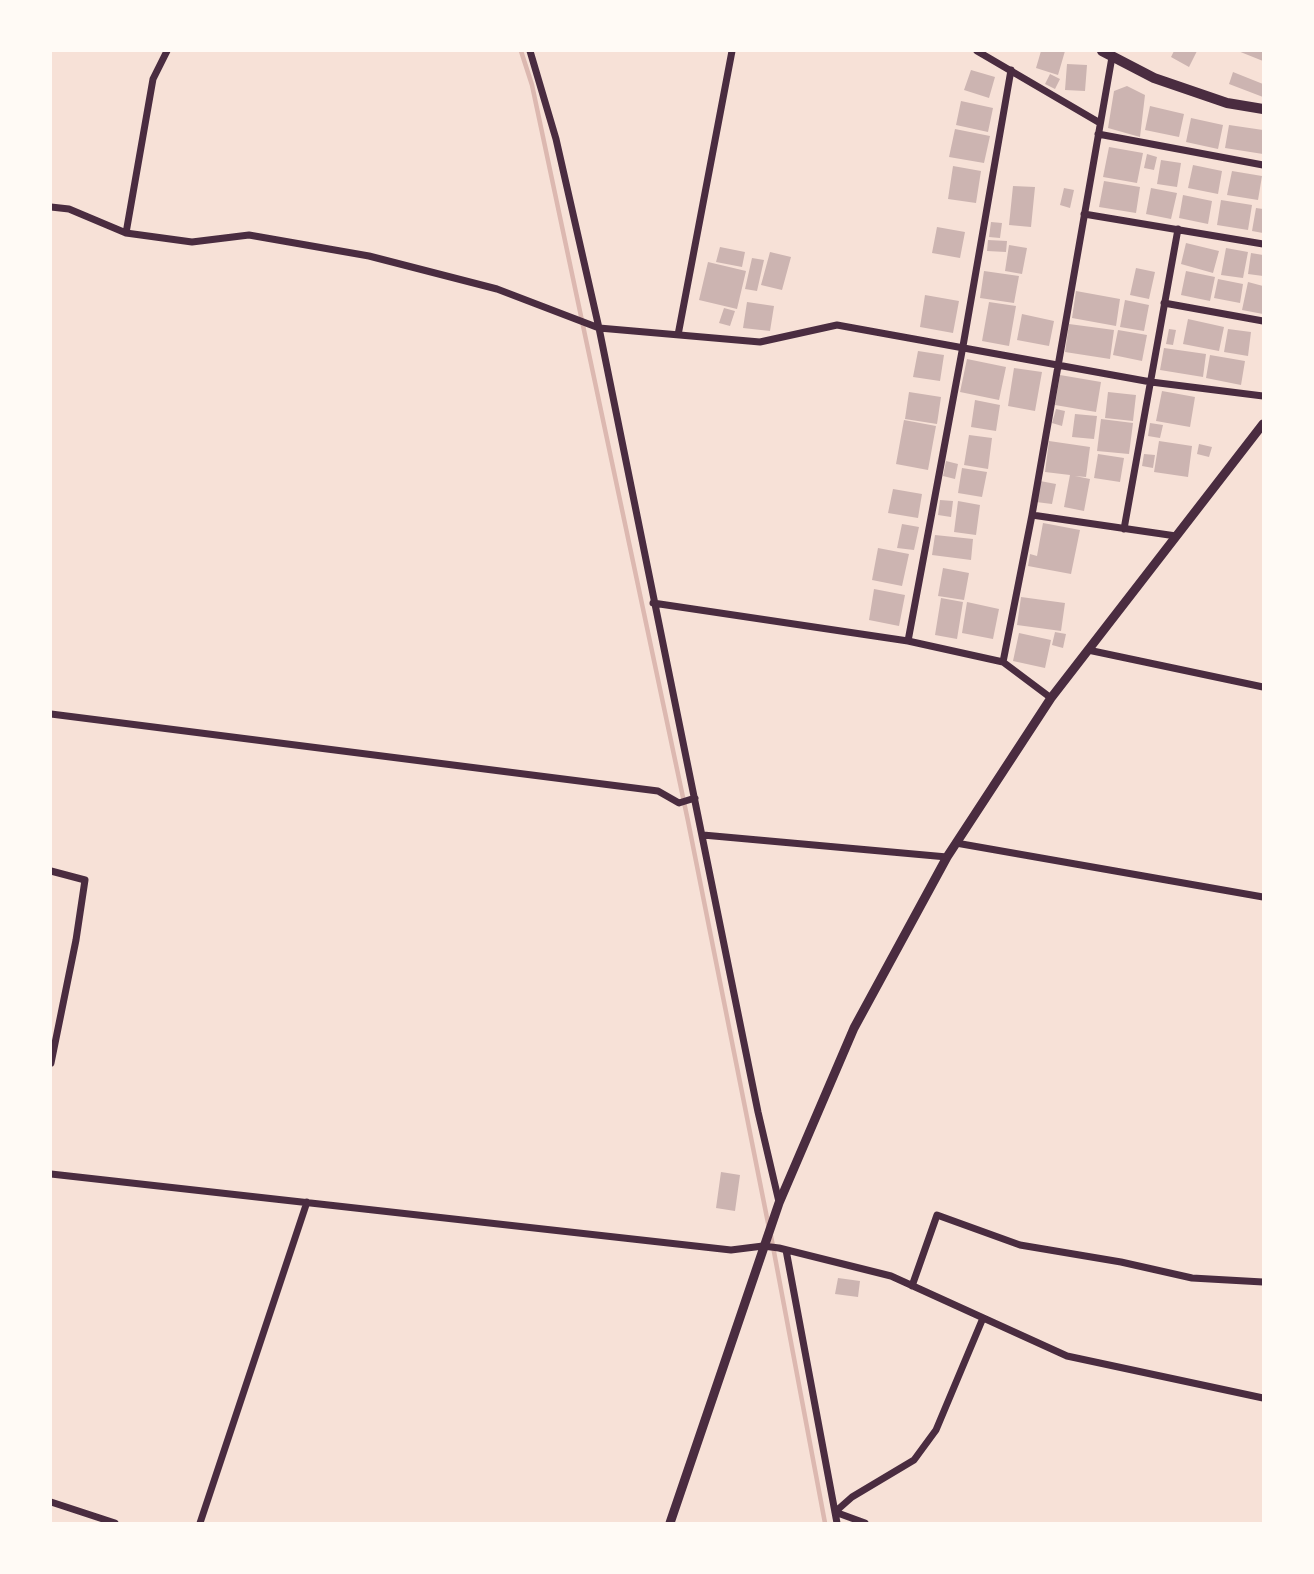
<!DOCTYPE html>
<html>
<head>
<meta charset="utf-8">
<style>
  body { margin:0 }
  #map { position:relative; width:1314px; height:1574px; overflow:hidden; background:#f7e1d7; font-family:Lato,sans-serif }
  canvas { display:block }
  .frame { position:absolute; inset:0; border:52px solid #fffaf5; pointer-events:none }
</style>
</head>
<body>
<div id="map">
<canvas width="1314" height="1574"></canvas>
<div class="frame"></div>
</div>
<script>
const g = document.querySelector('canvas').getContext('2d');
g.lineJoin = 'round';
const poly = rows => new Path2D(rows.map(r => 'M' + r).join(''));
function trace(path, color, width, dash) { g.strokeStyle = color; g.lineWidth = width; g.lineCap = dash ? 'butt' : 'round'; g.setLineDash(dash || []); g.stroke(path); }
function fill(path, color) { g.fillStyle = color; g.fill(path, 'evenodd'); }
trace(poly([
  [521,51,532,85,688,821,769,1228],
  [771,1236,825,1523]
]), '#dcb8b0', 4.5);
fill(poly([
  [1041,51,1065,51,1058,75,1036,68],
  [1174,51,1197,51,1189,67,1171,57],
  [1238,51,1263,51,1263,61],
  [1067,64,1087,65,1085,91,1065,90],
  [971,70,995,77,989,98,964,90],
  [1233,72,1263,84,1263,97,1229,84],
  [1050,74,1060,79,1055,89,1045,84],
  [1127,86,1145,95,1140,137,1108,128,1114,91],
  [961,101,993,108,988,132,956,125],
  [1150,106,1184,114,1179,137,1145,130],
  [1191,118,1223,125,1218,149,1186,142],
  [1229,125,1263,130,1263,154,1225,148],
  [955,129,990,136,984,163,949,157],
  [1109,147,1143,153,1137,183,1103,177],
  [1147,154,1157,157,1154,170,1144,168],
  [1161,160,1181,163,1177,187,1157,184],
  [1193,165,1222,171,1218,194,1188,188],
  [953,166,981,171,976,203,948,199],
  [1232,171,1262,176,1258,200,1227,195],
  [1104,181,1140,187,1136,213,1099,207],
  [1013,186,1035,187,1031,227,1009,225],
  [1064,188,1074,190,1070,208,1060,205],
  [1151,188,1177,193,1171,219,1146,214],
  [1183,195,1212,201,1208,224,1179,218],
  [1221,200,1252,205,1248,230,1217,225],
  [1256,208,1263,209,1263,233,1252,231],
  [991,222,1002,223,1000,238,989,237],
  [937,227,965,232,960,258,932,253],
  [988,240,1007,241,1006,252,987,251],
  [1186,243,1219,251,1213,273,1181,264],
  [1009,245,1027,248,1022,274,1005,271],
  [720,247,745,252,742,267,716,262],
  [1226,248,1248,252,1243,278,1221,275],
  [770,252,791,257,782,290,761,285],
  [1251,253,1263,255,1263,276,1248,274],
  [752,258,764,260,757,291,745,289],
  [708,262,746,271,737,309,699,300],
  [1136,268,1155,272,1149,299,1130,295],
  [984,271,1019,276,1014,303,980,298],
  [1186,271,1215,277,1210,301,1181,295],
  [1218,279,1243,284,1240,303,1214,298],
  [1248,282,1263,286,1263,314,1242,310],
  [1076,291,1120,299,1116,326,1072,318],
  [925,295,959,301,953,333,920,327],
  [1125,300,1149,305,1144,331,1120,327],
  [747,302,774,306,770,331,743,328],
  [989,302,1016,306,1009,346,982,341],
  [724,308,735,311,730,326,719,323],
  [1022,314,1054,321,1049,346,1017,340],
  [1188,319,1224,327,1219,351,1183,344],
  [1069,324,1114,330,1110,359,1065,352],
  [1169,329,1176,330,1173,345,1166,344],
  [1228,329,1251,332,1248,356,1224,352],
  [1118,330,1147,335,1142,361,1113,355],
  [1164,348,1206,354,1203,377,1160,370],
  [918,351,944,355,940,381,913,377],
  [1210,355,1245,361,1241,385,1206,378],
  [967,359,1006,367,999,400,960,392],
  [1014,368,1042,372,1035,411,1008,406],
  [1060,375,1101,382,1096,412,1055,405],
  [1162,391,1195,397,1190,427,1156,421],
  [909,392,941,397,937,424,905,419],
  [1108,392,1136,395,1133,421,1105,418],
  [975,400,1000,405,996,431,971,427],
  [1056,409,1065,411,1062,426,1052,423],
  [1075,414,1097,416,1094,439,1072,437],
  [1101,419,1133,423,1129,454,1097,451],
  [904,420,936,426,928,470,896,464],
  [1150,423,1163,425,1160,438,1148,436],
  [969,435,992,438,988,469,964,465],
  [1049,441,1090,447,1086,477,1075,476,1090,479,1084,511,1064,507,1070,475,1045,472],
  [1159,441,1192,446,1188,477,1154,472],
  [1199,444,1212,447,1209,457,1197,454],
  [1098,454,1124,458,1120,482,1094,478],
  [1144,454,1155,455,1153,468,1142,466],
  [946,461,958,464,955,479,943,476],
  [962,468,987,472,982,497,958,493],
  [1040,481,1056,484,1052,504,1036,502],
  [893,489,922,494,918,518,888,513],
  [940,500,953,501,951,517,938,515],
  [958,501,980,505,976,535,954,532],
  [1043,523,1080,530,1071,574,1028,566,1030,554,1037,556],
  [902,524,919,527,914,550,897,548],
  [935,535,973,539,971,560,932,555],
  [878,548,909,554,902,586,872,580],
  [943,568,969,573,964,600,938,596],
  [874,589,905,595,899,626,869,620],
  [1021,597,1065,603,1061,631,1017,625],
  [941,598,963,602,957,639,935,635],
  [967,602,999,609,993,639,962,633],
  [1055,632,1066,634,1063,648,1052,645],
  [1019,633,1051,640,1045,668,1013,661],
  [721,1172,740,1175,735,1211,716,1208],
  [838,1278,860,1281,858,1297,835,1294]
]), '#ccb4b1');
trace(poly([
  [530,51,556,139,599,328,758,1112,779,1202],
  [977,51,1100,123],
  [1098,134,1263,165],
  [51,207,69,209,126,233,192,242,249,235,369,256,497,289,599,328,760,342,837,325,1151,382,1263,396],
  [1084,214,1263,244],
  [126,233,153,79,167,51],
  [1164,303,1263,321],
  [678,335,732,51],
  [1032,515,1176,536],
  [1124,529,1178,229],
  [653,603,908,641],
  [1088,650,1263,687],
  [1003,662,908,641,963,346,1011,70],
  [1051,698,1003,662,1032,515,1112,57],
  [51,714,658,791,679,803,695,798],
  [703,835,947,857],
  [956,843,1263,897],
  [51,871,85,880,76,940,51,1063],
  [51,1174,731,1250,763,1246,779,1248,891,1276,1067,1356,1263,1398],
  [786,1250,837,1523],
  [912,1286,937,1215,1020,1245,1121,1262,1192,1278,1263,1282],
  [51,1502,115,1523],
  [200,1523,307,1202],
  [865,1523,835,1512,852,1497,914,1460,936,1430,983,1318]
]), '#4a2c40', 7);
trace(poly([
  [670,1523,779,1203,854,1028,947,857,1051,698,1263,424]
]), '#4a2c40', 9);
trace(poly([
  [1102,51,1154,78,1227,103,1263,109]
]), '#4a2c40', 10);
</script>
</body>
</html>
